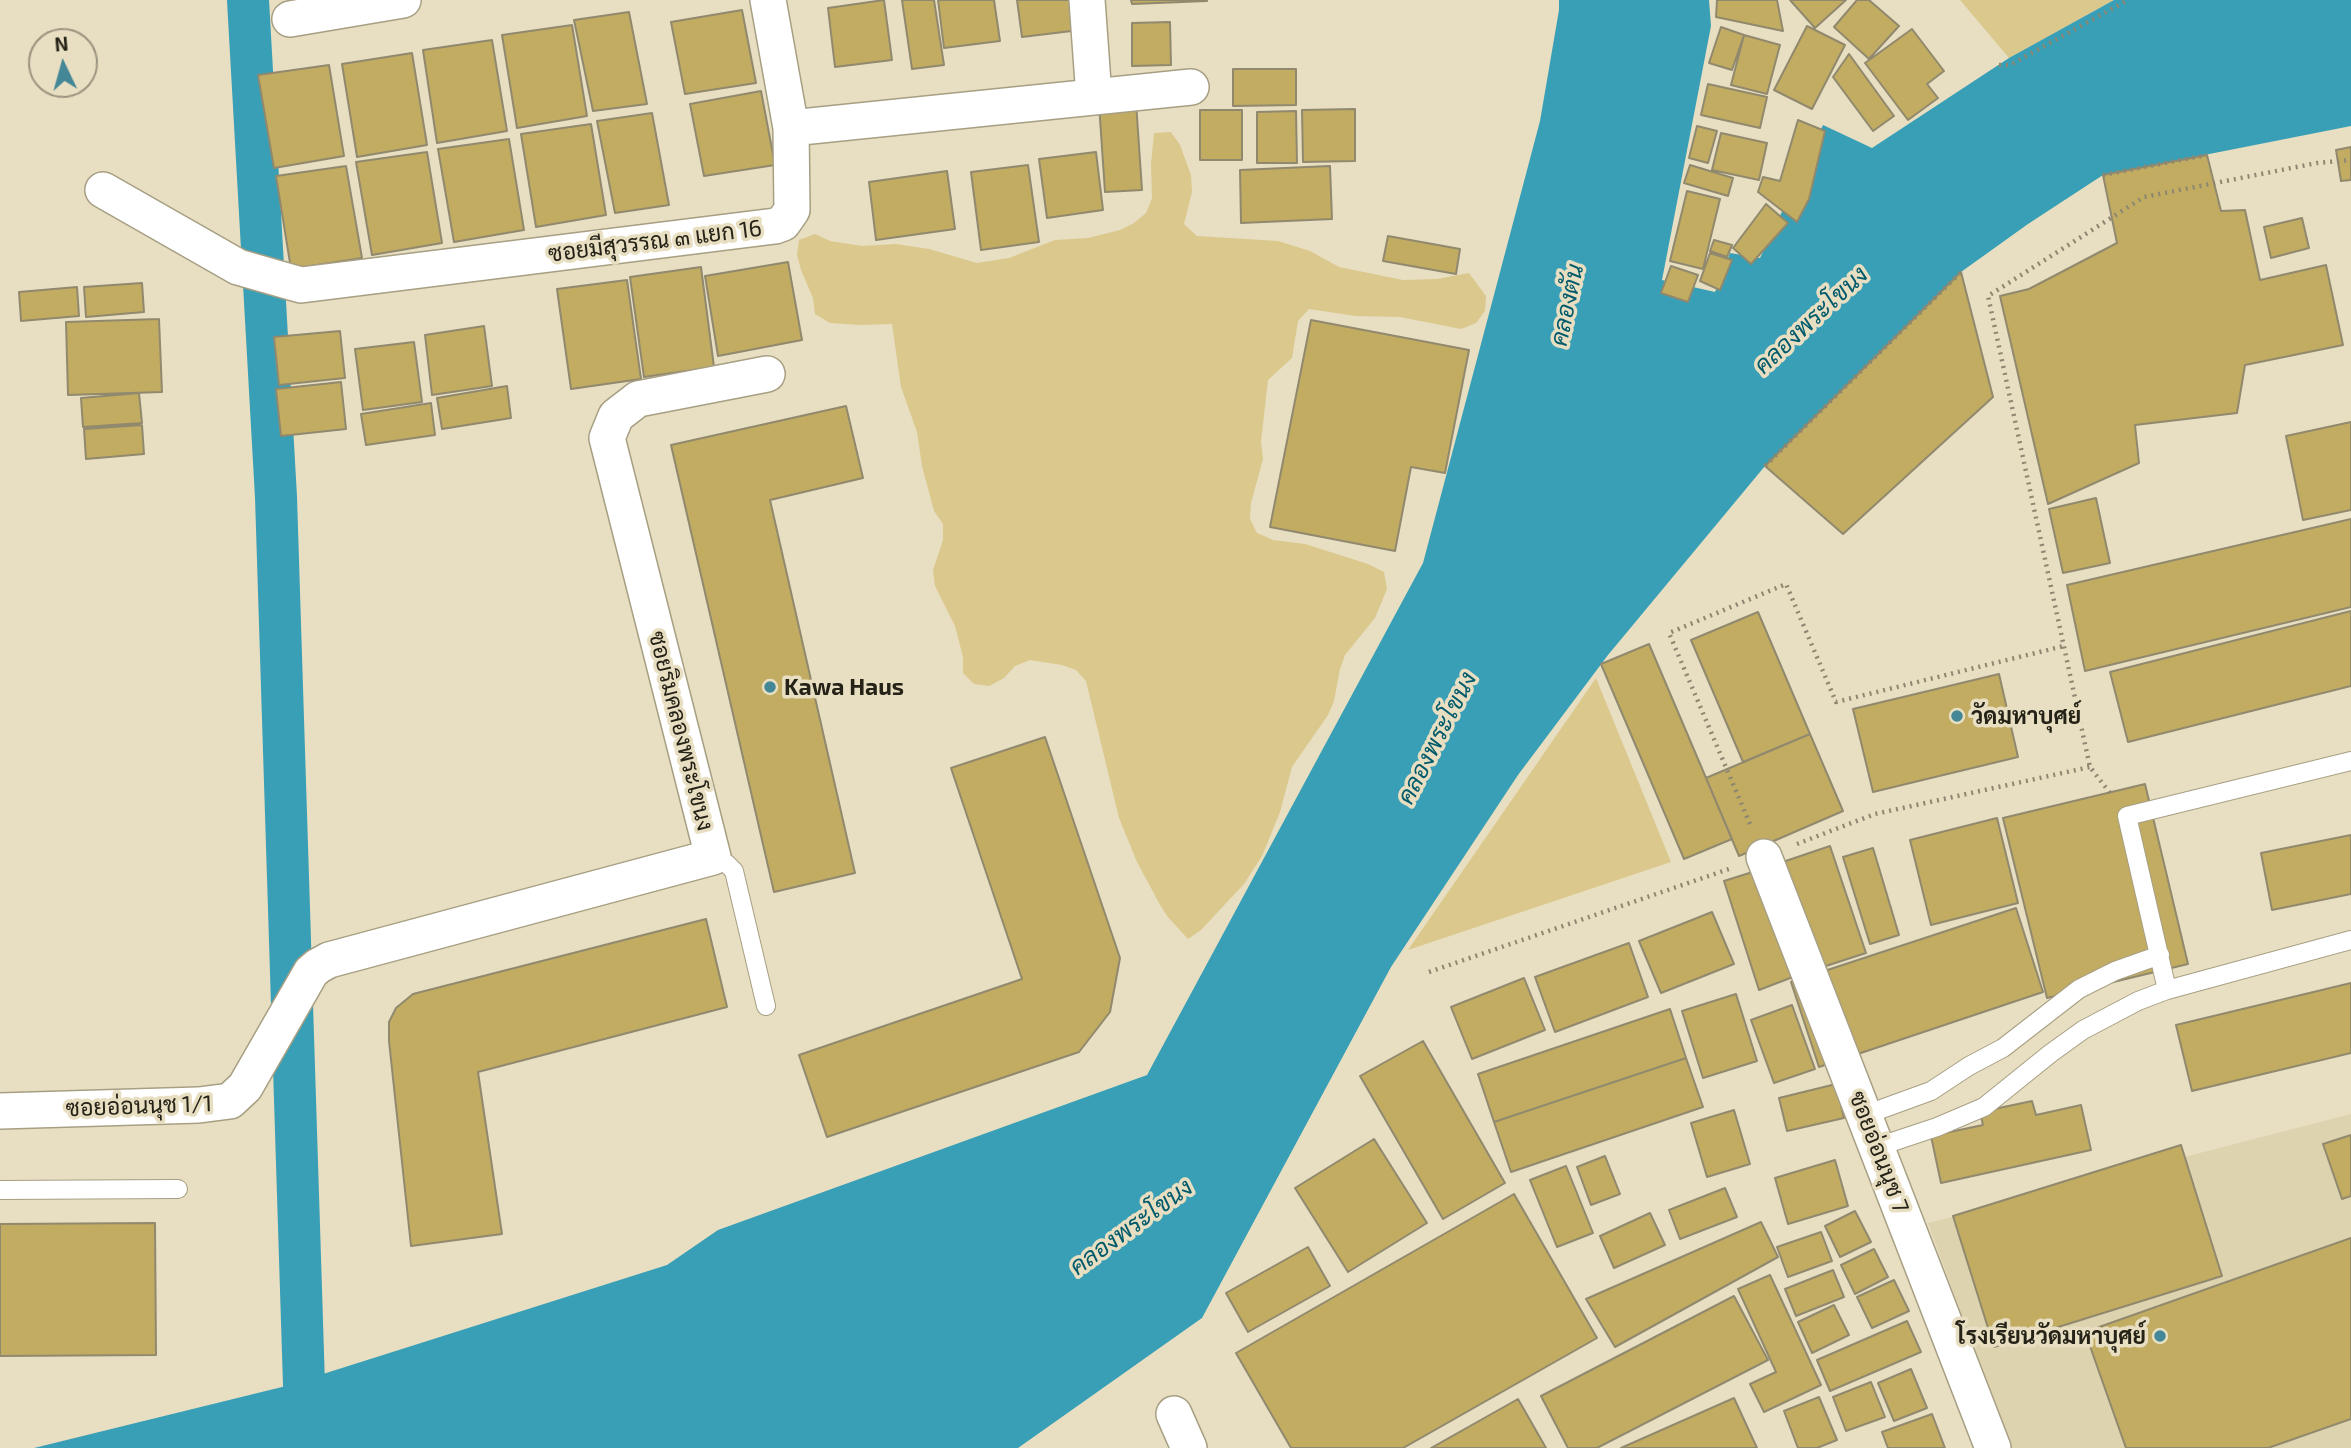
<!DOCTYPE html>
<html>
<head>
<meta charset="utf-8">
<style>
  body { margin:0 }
  #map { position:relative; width:2351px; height:1448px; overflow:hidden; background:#e8dfc2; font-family:"Exo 2",sans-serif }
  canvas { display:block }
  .north { position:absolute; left:28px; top:28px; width:70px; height:70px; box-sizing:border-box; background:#e8dfc2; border:2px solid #9a937e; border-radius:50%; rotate:355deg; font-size:19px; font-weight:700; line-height:28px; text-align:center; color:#252217 }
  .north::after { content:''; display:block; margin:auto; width:24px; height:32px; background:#448797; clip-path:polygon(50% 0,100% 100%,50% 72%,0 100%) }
</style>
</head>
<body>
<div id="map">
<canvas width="2351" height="1448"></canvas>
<div class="north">N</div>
</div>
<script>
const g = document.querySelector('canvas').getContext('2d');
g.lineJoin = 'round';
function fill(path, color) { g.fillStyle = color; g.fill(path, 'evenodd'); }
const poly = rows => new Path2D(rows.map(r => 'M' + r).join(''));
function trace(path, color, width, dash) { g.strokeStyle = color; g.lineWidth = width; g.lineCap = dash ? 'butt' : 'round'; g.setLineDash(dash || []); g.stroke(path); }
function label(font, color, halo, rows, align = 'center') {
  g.font = font + ' "Exo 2",Sarabun,sans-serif'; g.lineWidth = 7; g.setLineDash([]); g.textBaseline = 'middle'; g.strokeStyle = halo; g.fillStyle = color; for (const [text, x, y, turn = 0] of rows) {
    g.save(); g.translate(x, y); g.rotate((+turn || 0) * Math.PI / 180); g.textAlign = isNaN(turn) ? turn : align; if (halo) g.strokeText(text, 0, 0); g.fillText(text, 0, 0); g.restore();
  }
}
fill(poly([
  [2351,1114,2351,1448,2010,1448,1928,1223]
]), '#ded3af');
fill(poly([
  [1960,0,2114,0,2009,58],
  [1171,132,1180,145,1191,175,1192,192,1184,224,1197,236,1278,241,1310,251,1339,267,1403,280,1437,279,1469,273,1486,296,1485,311,1476,323,1461,329,1400,317,1355,316,1309,309,1298,321,1292,358,1268,380,1261,442,1263,459,1251,503,1250,519,1257,533,1273,540,1305,544,1368,564,1384,572,1387,589,1375,618,1345,655,1340,669,1334,701,1328,715,1292,767,1280,812,1262,856,1244,884,1201,930,1188,939,1167,916,1159,903,1137,862,1119,818,1086,681,1076,670,1062,665,1030,660,1015,666,1004,678,989,686,974,684,963,673,963,657,955,626,935,586,933,570,943,540,943,524,934,511,922,466,917,432,901,387,892,324,861,325,830,323,815,314,813,298,801,270,797,255,799,240,815,234,830,241,862,246,896,244,929,249,977,263,1009,258,1055,240,1088,238,1120,230,1134,223,1146,213,1152,198,1151,164,1154,133],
  [1596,678,1671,862,1408,950]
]), '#dac88d');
fill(poly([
  [1559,0,1709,0,1711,26,1662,280,1715,292,1730,253,1760,258,1823,125,1872,148,2009,58,2114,0,2351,0,2351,126,2103,175,2028,224,1961,272,1765,466,1608,655,1518,775,1391,967,1202,1318,1018,1448,34,1448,282,1387,667,1265,718,1230,1147,1075,1423,563,1540,121,1559,10]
]), '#399fb6');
trace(poly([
  [248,0,276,497,306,1448]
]), '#399fb6', 42);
const building = poly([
  [884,0,892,60,835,67,828,8,884,0],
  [902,0,934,0,944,65,912,69,902,0],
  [938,0,994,0,1000,41,944,48,938,0],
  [1017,0,1076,0,1080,30,1022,37,1017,0],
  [1131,0,1207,0,1207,1,1132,4,1131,0],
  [1717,0,1777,0,1783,31,1716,17,1717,0],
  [1790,0,1846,0,1815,28,1790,0],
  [1857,0,1869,0,1899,26,1869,59,1834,27,1857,0],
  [742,10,756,83,685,94,671,22,742,10],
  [629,12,647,104,593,111,574,20,629,12],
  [1170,22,1171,65,1132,66,1132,23,1170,22],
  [572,25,587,116,517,128,502,35,572,25],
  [1807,26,1845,45,1812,109,1774,90,1807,26],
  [1721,27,1744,35,1732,70,1709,63,1721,27],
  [1912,29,1944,71,1927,84,1938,98,1908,120,1865,63,1912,29],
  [1744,35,1780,45,1767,94,1731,85,1744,35],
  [492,40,507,131,437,143,423,50,492,40],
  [412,53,427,145,357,157,342,64,412,53],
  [1849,54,1894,116,1873,131,1833,77,1849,54],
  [329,65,344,156,274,168,258,75,329,65],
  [1233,69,1296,69,1296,105,1233,106,1233,69],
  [1708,84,1767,97,1760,128,1701,115,1708,84],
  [761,91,775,165,704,176,690,104,761,91],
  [1136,102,1142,190,1105,192,1099,104,1136,102],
  [1355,109,1355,161,1303,162,1302,110,1355,109],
  [1200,110,1242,110,1242,160,1200,160,1200,110],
  [1296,111,1297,163,1257,163,1257,112,1296,111],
  [652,113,669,205,615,213,597,121,652,113],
  [1798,120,1825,131,1809,199,1797,222,1758,192,1763,177,1780,181,1798,120],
  [591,124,606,215,536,227,521,134,591,124],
  [1697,126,1717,131,1708,163,1689,158,1697,126],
  [1721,133,1767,143,1759,180,1712,170,1721,133],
  [509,139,524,230,454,242,438,149,509,139],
  [2351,147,2351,180,2341,181,2336,150,2351,147],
  [427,152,442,243,372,255,356,162,427,152],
  [1096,152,1103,210,1047,218,1039,159,1096,152],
  [2207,155,2221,211,2245,210,2260,280,2326,265,2343,345,2245,365,2237,413,2135,425,2139,463,2048,504,2000,296,2029,289,2117,243,2103,175,2207,155],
  [1028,165,1039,242,981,250,971,172,1028,165],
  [1690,165,1733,178,1728,196,1684,183,1690,165],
  [346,166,362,258,291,269,276,176,346,166],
  [1330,166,1332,219,1241,223,1240,170,1330,166],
  [947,171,955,229,876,240,869,182,947,171],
  [1687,191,1720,199,1703,269,1670,261,1687,191],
  [1766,204,1788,223,1751,264,1733,248,1766,204],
  [2302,218,2309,248,2271,258,2264,227,2302,218],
  [1388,236,1460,249,1456,274,1383,261,1388,236],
  [1714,240,1732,245,1727,257,1710,251,1714,240],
  [1710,253,1732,260,1720,290,1700,281,1710,253],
  [788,262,802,340,718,356,705,276,788,262],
  [1671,266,1698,275,1688,302,1661,293,1671,266],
  [701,267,714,367,644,377,630,277,701,267],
  [1961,272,1993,397,1843,534,1765,466,1961,272],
  [627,280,641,379,571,389,557,289,627,280],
  [142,283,144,312,86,317,84,287,142,283],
  [77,287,79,316,21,321,19,292,77,287],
  [159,319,162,392,68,395,66,322,159,319],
  [1311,320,1469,350,1445,473,1411,467,1395,551,1270,527,1311,320],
  [484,326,492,386,432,395,425,335,484,326],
  [340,331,345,378,279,385,274,337,340,331],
  [414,342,422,402,363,410,355,349,414,342],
  [341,382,346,429,281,436,276,389,341,382],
  [507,386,511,418,442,429,437,398,507,386],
  [139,393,142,423,83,427,81,398,139,393],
  [431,403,435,435,366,445,361,414,431,403],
  [846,406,863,478,770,500,855,873,774,892,671,445,846,406],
  [2351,422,2351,510,2303,520,2286,436,2351,422],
  [142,425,144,454,86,459,84,429,142,425],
  [2096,498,2110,563,2063,573,2049,509,2096,498],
  [2351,519,2351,607,2085,671,2067,585,2351,519],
  [2351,611,2351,686,2128,742,2110,672,2351,611],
  [1758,612,1810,734,1743,762,1691,640,1758,612],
  [1649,644,1732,839,1684,859,1601,664,1649,644],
  [1999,674,2018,757,1873,792,1853,709,1999,674],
  [1810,734,1843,811,1739,856,1706,778,1810,734],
  [1045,737,1120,958,1110,1012,1079,1052,827,1137,799,1055,1022,979,951,768,1045,737],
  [2145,784,2188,964,2047,998,2003,818,2145,784],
  [1997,818,2018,903,1931,925,1910,840,1997,818],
  [2351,835,2351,894,2272,910,2261,853,2351,835],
  [1830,846,1866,953,1798,975,1762,869,1830,846],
  [1873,848,1899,935,1870,944,1843,857,1873,848],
  [1762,869,1798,975,1759,990,1724,881,1762,869],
  [2016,908,2043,992,1819,1067,1791,982,2016,908],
  [1712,912,1734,964,1661,993,1639,941,1712,912],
  [706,919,727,1007,478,1072,502,1234,411,1246,389,1041,389,1022,396,1008,413,994,706,919],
  [1629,943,1648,997,1555,1032,1535,977,1629,943],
  [1524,978,1545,1030,1472,1059,1451,1007,1524,978],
  [2351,983,2351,1053,2192,1091,2176,1025,2351,983],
  [1736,994,1757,1061,1703,1078,1682,1011,1736,994],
  [1792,1005,1815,1069,1774,1083,1751,1020,1792,1005],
  [1670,1009,1686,1058,1494,1122,1478,1074,1670,1009],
  [1423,1041,1505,1183,1443,1219,1360,1076,1423,1041],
  [1686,1058,1703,1107,1511,1172,1494,1122,1686,1058],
  [1836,1084,1844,1118,1787,1131,1779,1098,1836,1084],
  [2032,1101,2036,1115,2081,1105,2091,1150,1941,1183,1931,1136,1983,1125,1980,1112,2032,1101],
  [1734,1110,1750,1164,1707,1177,1691,1123,1734,1110],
  [2351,1135,2351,1196,2342,1199,2323,1144,2351,1135],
  [1374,1139,1427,1223,1348,1272,1295,1188,1374,1139],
  [2181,1145,2222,1276,1994,1347,1953,1216,2181,1145],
  [1605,1156,1620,1194,1591,1205,1577,1167,1605,1156],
  [1835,1160,1848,1206,1788,1224,1775,1178,1835,1160],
  [1566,1166,1593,1233,1557,1247,1530,1180,1566,1166],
  [1725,1188,1737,1217,1680,1239,1669,1210,1725,1188],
  [1514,1194,1597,1338,1403,1448,1291,1448,1236,1353,1514,1194],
  [1855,1211,1871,1242,1840,1257,1825,1226,1855,1211],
  [1650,1213,1665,1245,1614,1268,1600,1236,1650,1213],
  [1761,1222,1778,1257,1615,1347,1586,1299,1761,1222],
  [155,1223,156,1355,0,1356,0,1224,155,1223],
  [1821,1232,1832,1261,1788,1277,1777,1247,1821,1232],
  [2351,1238,2351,1419,2268,1448,2126,1448,2085,1332,2351,1238],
  [1308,1247,1330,1286,1248,1332,1226,1293,1308,1247],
  [1874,1249,1888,1277,1855,1294,1841,1265,1874,1249],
  [1833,1270,1844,1297,1796,1316,1785,1289,1833,1270],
  [1770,1275,1821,1385,1764,1412,1750,1384,1776,1372,1738,1289,1770,1275],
  [1894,1280,1909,1311,1872,1328,1857,1297,1894,1280],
  [1734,1296,1768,1360,1597,1448,1568,1448,1541,1396,1734,1296],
  [1834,1305,1849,1335,1812,1353,1798,1322,1834,1305],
  [1907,1321,1921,1352,1830,1391,1817,1360,1907,1321],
  [1911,1369,1927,1408,1894,1421,1878,1383,1911,1369],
  [1871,1382,1885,1417,1846,1431,1833,1397,1871,1382],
  [1819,1397,1837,1440,1817,1448,1798,1448,1784,1411,1819,1397],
  [1734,1398,1757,1448,1621,1448,1734,1398],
  [1518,1399,1546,1448,1431,1448,1518,1399],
  [1932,1414,1945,1448,1888,1448,1882,1432,1932,1414]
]);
fill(building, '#c2ac62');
trace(building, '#91896e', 2);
const service = poly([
  [713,857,727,864,734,871,766,1006],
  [2167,990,2127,816,2351,761],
  [1865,1115,1931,1091,1969,1066,2003,1048,2079,989,2115,971,2160,955],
  [1877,1147,1937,1127,1984,1107,2051,1053,2083,1030,2138,1001,2167,990,2351,940],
  [0,1190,178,1189]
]);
const minor = poly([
  [1087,0,1094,97],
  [290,19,403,0],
  [791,128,1191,87],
  [103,190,238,267,301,285,775,226,783,223,792,210,791,128,768,0],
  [1764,857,1993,1448],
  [0,1111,199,1105,230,1101,245,1087,311,972,318,966,329,960,713,857,607,438,616,416,638,399,767,374],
  [1174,1414,1189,1448]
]);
trace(service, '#a79f83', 20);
trace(minor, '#a79f83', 38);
trace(poly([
  [1999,65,2010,65,2128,0],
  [2103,175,2207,155],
  [1765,466,1961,272],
  [2110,793,2090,767,1988,296,2144,197,2317,163,2351,160],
  [1750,824,1669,633,1786,584,1836,702,2064,646],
  [1797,844,1875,814,2090,767],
  [1429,972,1729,869]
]), '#8d8772', 4.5, [2, 5]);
trace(service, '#fff', 18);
trace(minor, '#fff', 35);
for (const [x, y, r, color] of [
  [770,687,7,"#448797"],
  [1957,716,7,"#448797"],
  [2160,1336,7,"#448797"]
]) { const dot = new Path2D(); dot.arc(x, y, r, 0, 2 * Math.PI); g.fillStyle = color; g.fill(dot); trace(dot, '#e8dfc2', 2.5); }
label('23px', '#252217', '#e8dfc2', [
  ["ซอยมีสุวรรณ ๓ แยก 16",655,241,-7],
  ["ซอยริมคลองพระโขนง",681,731,76],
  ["ซอยอ่อนนุช 1/1",139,1106,-2],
  ["ซอยอ่อนนุช 7",1879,1152,69]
]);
label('bold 23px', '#252217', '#e8dfc2', [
  ["Kawa Haus",784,687],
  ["วัดมหาบุศย์",1971,716],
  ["โรงเรียนวัดมหาบุศย์",2146,1336,"right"]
], 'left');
label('italic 24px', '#005a6b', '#e8dfc2', [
  ["คลองตัน",1567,305,-78],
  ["คลองพระโขนง",1811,320,-43],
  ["คลองพระโขนง",1437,738,-63],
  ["คลองพระโขนง",1131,1227,-36]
]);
</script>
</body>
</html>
